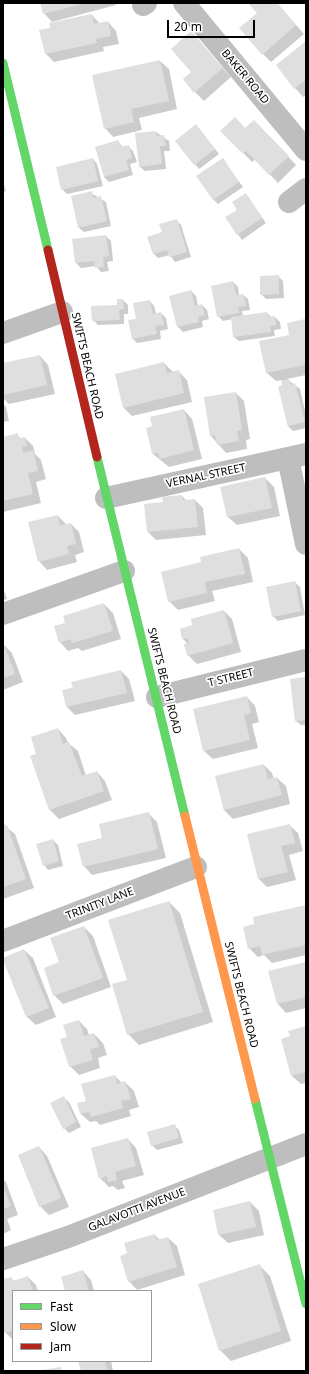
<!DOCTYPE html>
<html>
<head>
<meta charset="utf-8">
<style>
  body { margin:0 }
  #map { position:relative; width:309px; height:1374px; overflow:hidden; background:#fff; font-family:"Noto Sans",sans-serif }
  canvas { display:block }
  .frame { position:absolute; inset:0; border:4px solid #000; pointer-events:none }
  .legend { position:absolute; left:12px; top:1290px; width:140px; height:72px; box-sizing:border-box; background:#fff; border:1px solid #999; margin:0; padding:5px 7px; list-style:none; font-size:12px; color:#000 }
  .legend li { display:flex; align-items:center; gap:8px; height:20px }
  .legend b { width:20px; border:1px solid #999 }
  .scale { position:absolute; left:167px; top:20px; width:88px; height:18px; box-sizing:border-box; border:2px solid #000; border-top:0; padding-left:5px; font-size:12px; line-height:14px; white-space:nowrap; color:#000; -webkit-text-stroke:3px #fff; paint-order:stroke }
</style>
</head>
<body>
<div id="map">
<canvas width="309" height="1374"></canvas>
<div class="frame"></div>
<ul class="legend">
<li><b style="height:5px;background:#63d668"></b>Fast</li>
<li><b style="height:5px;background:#ff974d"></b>Slow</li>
<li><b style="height:5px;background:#b3261e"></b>Jam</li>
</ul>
<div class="scale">20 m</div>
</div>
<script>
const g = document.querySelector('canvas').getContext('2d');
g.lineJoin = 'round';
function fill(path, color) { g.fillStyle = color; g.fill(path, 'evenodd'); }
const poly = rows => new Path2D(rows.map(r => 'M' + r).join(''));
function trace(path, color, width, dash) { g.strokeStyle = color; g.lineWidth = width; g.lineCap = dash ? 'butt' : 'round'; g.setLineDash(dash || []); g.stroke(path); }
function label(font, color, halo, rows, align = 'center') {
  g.font = font + ' "Noto Sans",sans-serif'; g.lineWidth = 3.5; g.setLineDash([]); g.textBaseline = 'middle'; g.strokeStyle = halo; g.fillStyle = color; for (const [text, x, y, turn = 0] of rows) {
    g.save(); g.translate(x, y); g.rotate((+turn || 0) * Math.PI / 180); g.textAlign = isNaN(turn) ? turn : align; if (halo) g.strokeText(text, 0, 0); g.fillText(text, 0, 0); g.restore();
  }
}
fill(poly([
  [41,3,115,3,116,5,52,22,44,13],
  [250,3,277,3,304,34,271,62,263,54,258,13],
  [92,15,100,24,108,22,116,31,119,44,103,47,104,51,54,62,46,54,51,29],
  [191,33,231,77,204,101,195,92],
  [306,42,306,95,303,97,295,88],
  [160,61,169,69,177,109,139,118,142,130,113,137,105,128],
  [196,125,219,154,199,169,195,164],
  [245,129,262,129,296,165,278,183,255,159,252,162,222,131],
  [156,132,169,141,170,151,164,151,166,169,145,171,140,167],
  [118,141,123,148,128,146,133,151,137,162,130,164,133,175,109,182,104,177],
  [93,159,97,164,103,186,67,194,62,189],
  [223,160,243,187,218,204,213,199],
  [3,182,6,191,3,192],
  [91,193,106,202,111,226,84,232,79,228],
  [246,194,266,223,242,240,226,218,238,210],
  [176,220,181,225,191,257,175,262,170,255,158,258,153,253,163,233],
  [106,236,111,241,113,261,107,262,109,271,101,272,96,266,81,268,76,263],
  [278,276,283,281,284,298,266,299,261,294],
  [233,282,238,287,239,295,243,295,248,299,250,310,242,311,243,317,267,313,272,318,275,317,280,322,281,329,274,330,275,336,239,341,234,337,232,319,223,321,218,316],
  [191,291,196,296,198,306,202,305,207,310,209,319,202,321,203,327,183,332,178,327,170,297],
  [123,300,128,305,128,314,124,314,124,324,98,325,93,320,118,306],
  [150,301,154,306,156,314,161,313,166,318,168,329,160,331,161,339,137,343,133,339,137,320],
  [304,320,306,322,306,375,287,379,300,389,306,415,306,428,293,431,288,426,279,388,283,386,282,380,276,381,267,373,291,335],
  [40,356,48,365,55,394,9,404,3,398,3,364],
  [164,363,173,372,178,371,187,380,192,402,132,416,123,407],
  [236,393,244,401,250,439,246,440,247,449,226,453,211,436],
  [3,404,6,407,9,421,3,422],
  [184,410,192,419,202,459,169,467,153,454],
  [17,434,21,439,25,438,33,446,35,454,41,460,46,479,36,482,41,503,3,512,3,438],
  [265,478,274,487,280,516,237,525,228,517,221,488],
  [182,496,187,501,195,500,203,508,206,535,156,540,148,532,164,503],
  [58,516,67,525,71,524,79,532,84,552,75,555,77,562,47,570,39,561],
  [239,549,248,558,253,582,212,591,215,601,178,610,169,601,202,563],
  [295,582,300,587,305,615,278,621,273,616],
  [3,588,7,599,3,600],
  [104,604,113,613,121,639,82,651,78,648,68,651,60,642,67,624],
  [224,611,232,619,241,652,197,664,188,655,188,644,183,639,181,629,194,626],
  [3,644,12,653,23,682,3,690],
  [121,671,129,679,135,701,75,715,67,707,63,691],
  [306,678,306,725,301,725,296,721],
  [247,697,255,706,259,722,252,724,258,748,213,759,204,751,194,710],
  [58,729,66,738,68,743,78,751,86,776,97,772,105,781,112,800,59,819,50,810,32,756,37,754],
  [264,765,272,773,274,779,277,778,286,786,290,804,233,819,224,810,216,777],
  [149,814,157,822,166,858,92,875,84,866,103,839],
  [3,819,5,826,15,834,34,888,3,899],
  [289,825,298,833,303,851,289,855,296,880,267,887,258,878],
  [53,840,58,845,63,866,48,870,44,865],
  [169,902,180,913,213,1022,139,1045,128,1034,128,981],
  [306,906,306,955,272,963,264,955,258,957,249,948],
  [84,927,93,936,111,987,63,1004,54,995],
  [24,950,33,958,56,1017,36,1025,27,1017,3,959],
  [306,963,306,1008,286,1013,278,1004,269,972],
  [79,1021,87,1029,89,1035,94,1034,103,1043,107,1055,98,1058,100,1068,79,1075,70,1066,68,1038],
  [306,1027,306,1083,301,1084,292,1076,282,1039,291,1037],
  [115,1076,122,1083,125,1082,134,1091,139,1107,129,1110,131,1116,100,1125,96,1121,90,1122,81,1114,78,1104,87,1101],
  [64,1098,69,1102,81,1127,69,1133,64,1128],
  [174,1125,179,1130,183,1143,157,1150,152,1145],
  [128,1139,136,1148,144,1175,122,1181,125,1188,118,1190,113,1186,109,1187,100,1178],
  [39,1147,47,1156,69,1207,49,1215,40,1206],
  [3,1179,6,1182,18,1215,7,1219,11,1230,3,1234],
  [250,1202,259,1211,264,1235,228,1243,219,1235],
  [155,1235,160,1240,168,1238,177,1246,185,1275,137,1290,129,1281,128,1254],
  [260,1266,270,1276,291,1341,231,1361,220,1350],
  [83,1271,91,1280,94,1291,66,1291],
  [28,1277,36,1285,38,1291,13,1291,13,1340,5,1332,3,1325,3,1286,11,1278,15,1281],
  [79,1361,111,1361,113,1371,82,1371]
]), '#0003');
fill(poly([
  [40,3,82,3,82,4,43,14],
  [248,3,277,3,296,25,262,55,239,28,257,13],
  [92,14,94,24,108,21,111,36,95,39,97,43,45,54,39,30,50,28,49,23],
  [191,31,223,68,194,93,183,79,191,72,171,49],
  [306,41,306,80,294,89,276,65],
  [160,60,169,101,131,109,134,122,104,129,92,75],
  [235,117,245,128,254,120,289,156,269,175,246,151,243,154,220,131],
  [196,124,215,149,194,165,175,141],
  [156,131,157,136,164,135,166,146,160,146,162,164,139,167,135,133],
  [118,140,120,147,129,145,132,158,126,160,129,170,104,177,95,147],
  [93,158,98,181,61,190,56,167],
  [223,158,239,182,213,200,196,176],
  [92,191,93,198,101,196,107,221,78,228,71,196],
  [246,193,262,218,237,235,225,217,237,210,232,202],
  [177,219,187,252,169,257,167,250,153,254,147,237,162,232,159,224],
  [106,235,109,256,103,257,104,267,95,268,94,261,75,263,72,239],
  [279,275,279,294,260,295,260,276],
  [233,281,236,295,243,294,246,306,238,307,239,313,217,317,211,286],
  [191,290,195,306,202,304,205,315,198,317,199,322,177,327,169,296],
  [117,299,123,299,124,309,119,310,120,320,92,321,91,306,117,305],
  [150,300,153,314,161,312,164,325,155,326,157,334,132,339,128,320,136,319,133,303],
  [267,312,268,317,275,316,276,325,270,326,271,332,233,337,231,317],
  [305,319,306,365,266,373,259,341,289,335,287,323],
  [40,355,47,385,3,395,3,363],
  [164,362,167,373,179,370,184,393,123,408,115,374],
  [289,379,291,385,295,383,305,422,288,426,278,387,282,385,281,381],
  [236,392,242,430,237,431,239,441,217,445,215,435,210,436,204,397],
  [184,409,194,450,160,459,158,453,152,454,146,428,152,426,150,417],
  [18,433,19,438,25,437,27,446,22,447,23,453,33,450,38,471,28,473,33,494,3,501,3,437],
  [265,477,272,508,227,517,220,487],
  [182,495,183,500,195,499,198,527,147,532,144,504,163,502,162,497],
  [58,515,60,525,71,523,76,544,67,546,69,554,38,562,28,522],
  [239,548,245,574,205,582,207,593,168,602,161,572,201,562,200,557],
  [295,581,301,611,272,617,266,587],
  [104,603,113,631,72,643,71,639,59,643,54,626,65,623,63,616],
  [224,610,233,643,187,656,184,644,189,643,188,638,182,639,180,629,192,625,191,619],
  [3,642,15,674,3,678],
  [121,670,127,693,66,707,62,690,73,688,71,682],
  [306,677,306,720,295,721,290,679],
  [247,696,251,713,244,715,250,740,203,751,193,709],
  [58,728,63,744,69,742,82,776,97,771,104,791,49,810,30,756,36,754,31,737],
  [264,764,268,779,277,777,282,795,224,810,215,776],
  [149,812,158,849,83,867,77,844,102,838,99,824],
  [290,824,295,843,281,846,288,872,258,879,247,834],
  [7,825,26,879,3,887,3,826],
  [53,839,59,861,43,866,36,844],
  [169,901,203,1012,127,1035,112,984,127,980,108,920],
  [306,905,306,945,262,955,260,946,248,949,243,927,254,924,253,917],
  [84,926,103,978,53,996,44,968,59,962,50,938],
  [24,949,49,1008,26,1017,3,960,3,958],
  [306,962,306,997,277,1004,268,971],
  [79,1020,84,1036,94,1033,99,1047,90,1049,93,1060,69,1067,60,1039,67,1037,63,1025],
  [306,1026,306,1072,291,1076,281,1039,290,1036,288,1031],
  [115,1075,117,1084,125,1081,131,1099,121,1101,123,1108,91,1117,89,1112,80,1114,77,1103,86,1101,81,1084],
  [64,1096,76,1122,63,1129,50,1103],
  [175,1124,179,1138,151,1146,147,1132],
  [128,1138,136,1166,115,1172,117,1180,108,1182,107,1176,99,1179,91,1148],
  [39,1146,61,1198,39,1207,18,1155],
  [3,1186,11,1206,3,1209],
  [250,1201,256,1227,218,1235,213,1210],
  [155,1234,157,1240,168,1237,177,1267,128,1282,120,1256,127,1253,124,1243],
  [260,1264,281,1331,219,1351,198,1284],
  [83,1270,89,1291,65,1291,61,1277],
  [28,1276,33,1291,13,1291,13,1330,4,1333,3,1279,12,1277,13,1281],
  [78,1361,105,1361,108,1371,81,1371],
  [61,1367,62,1371,41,1371,41,1370]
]), '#dfdfdf');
trace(poly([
  [184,3,306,150],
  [143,5,146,3],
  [289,202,306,189],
  [3,333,62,312],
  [288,458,306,544],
  [106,498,306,454],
  [3,614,124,571],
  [157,697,306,660],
  [3,941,196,867],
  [3,1259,68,1237,306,1144]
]), '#bebebe', 22);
trace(poly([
  [3,63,48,250],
  [97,457,185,816],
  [255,1099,306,1304]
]), '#63d668', 9);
trace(poly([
  [185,816,255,1099]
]), '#ff974d', 9);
trace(poly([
  [48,250,97,457]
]), '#b3261e', 9);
label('11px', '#000', '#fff', [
  ["BAKER ROAD",245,77,50],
  ["SWIFTS BEACH ROAD",87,366,77],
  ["VERNAL STREET",206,476,-12],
  ["T STREET",231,678,-14],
  ["SWIFTS BEACH ROAD",164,681,76],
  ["TRINITY LANE",100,904,-21],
  ["SWIFTS BEACH ROAD",241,995,76],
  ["GALAVOTTI AVENUE",137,1210,-21]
]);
</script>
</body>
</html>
